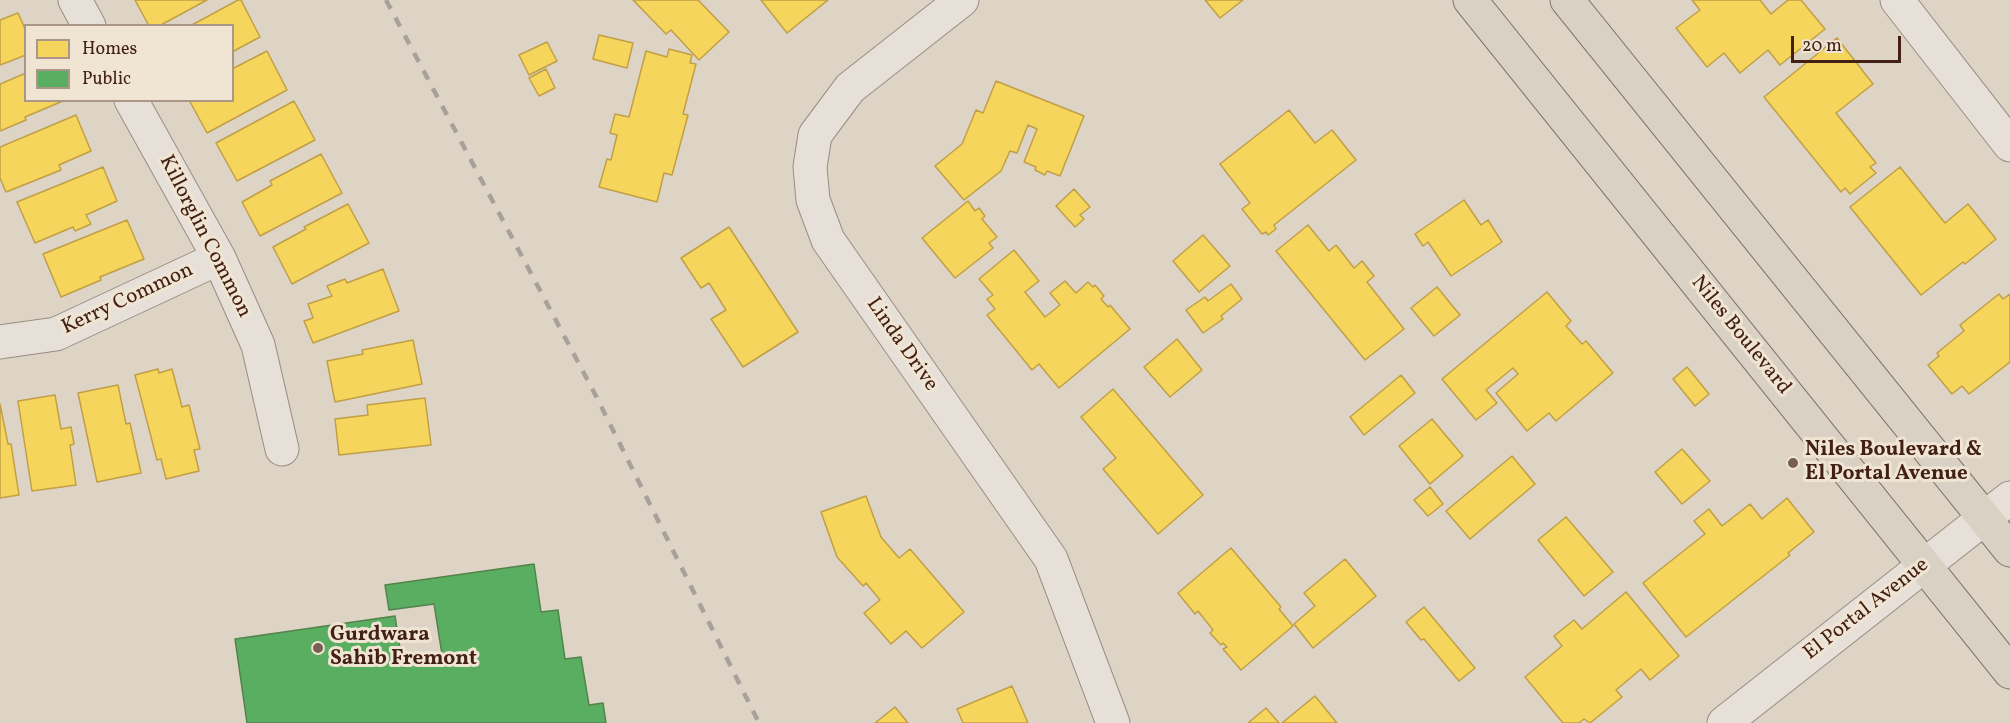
<!DOCTYPE html>
<html>
<head>
<meta charset="utf-8">
<style>
  body { margin:0 }
  #map { position:relative; width:2010px; height:723px; overflow:hidden; background:#ded4c6; font-family:Vollkorn,serif }
  canvas { display:block }
  .legend { position:absolute; left:24px; top:24px; width:210px; height:78px; box-sizing:border-box; background:#f0e4d3; border:2px solid #ab9687; margin:0; padding:8px 10px; list-style:none; font-size:18px; color:#432014 }
  .legend li { display:flex; align-items:center; gap:12px; height:30px }
  .legend b { width:30px; border:2px solid #ab9687 }
  .scale { position:absolute; left:1791px; top:36px; width:110px; height:27px; box-sizing:border-box; border:3px solid #432014; border-top:0; padding-left:8px; font-size:18px; line-height:21px; white-space:nowrap; color:#432014; -webkit-text-stroke:4px #f0e4d3; paint-order:stroke }
</style>
</head>
<body>
<div id="map">
<canvas width="2010" height="723"></canvas>
<ul class="legend">
<li><b style="height:16px;background:#f6d55c"></b>Homes</li>
<li><b style="height:16px;background:#5aae61"></b>Public</li>
</ul>
<div class="scale">20 m</div>
</div>
<script>
const g = document.querySelector('canvas').getContext('2d');
g.lineJoin = 'round';
function fill(path, color) { g.fillStyle = color; g.fill(path, 'evenodd'); }
const poly = rows => new Path2D(rows.map(r => 'M' + r).join(''));
function trace(path, color, width, dash) { g.strokeStyle = color; g.lineWidth = width; g.lineCap = dash ? 'butt' : 'round'; g.setLineDash(dash || []); g.stroke(path); }
function label(font, color, halo, rows, align = 'center') {
  g.font = font + ' Vollkorn,serif'; g.lineWidth = 6; g.setLineDash([]); g.textBaseline = 'middle'; g.strokeStyle = halo; g.fillStyle = color; for (const [text, x, y, turn = 0] of rows) {
    g.save(); g.translate(x, y); g.rotate((+turn || 0) * Math.PI / 180); g.textAlign = isNaN(turn) ? turn : align; if (halo) g.strokeText(text, 0, 0); g.fillText(text, 0, 0); g.restore();
  }
}
const homes = poly([
  [135,0,207,0,159,26,149,26,135,0],
  [238,0,241,0,260,37,232,52,232,26,190,26,238,0],
  [633,0,698,0,729,32,699,60,671,30,666,34,633,0],
  [761,0,828,0,787,33,761,0],
  [1205,0,1243,0,1220,18,1205,0],
  [1692,0,1760,0,1771,14,1788,0,1801,0,1825,29,1780,65,1768,50,1740,73,1724,53,1707,67,1676,28,1700,10,1692,0],
  [18,13,26,31,26,55,0,65,0,20,18,13],
  [599,35,633,43,627,68,593,59,599,35],
  [1837,38,1873,84,1836,113,1876,163,1870,167,1876,173,1850,194,1845,188,1841,192,1764,97,1837,38],
  [547,42,557,61,529,75,519,55,547,42],
  [669,49,692,55,690,63,696,64,683,114,688,115,672,175,664,173,657,202,599,187,607,159,611,160,617,135,610,133,615,114,629,117,646,51,667,57,669,49],
  [267,51,287,90,207,133,189,100,232,100,232,69,267,51],
  [546,69,555,88,539,96,529,78,546,69],
  [26,73,26,100,63,101,25,117,26,120,0,131,0,84,26,73],
  [996,81,1084,116,1060,176,1047,171,1045,175,1035,170,1036,167,1024,162,1037,129,1028,125,1017,153,1010,151,1001,171,964,200,935,166,962,144,976,110,983,113,996,81],
  [294,101,315,140,237,181,216,143,294,101],
  [1289,110,1315,143,1332,130,1356,160,1274,225,1276,229,1268,235,1266,232,1262,234,1242,209,1250,203,1220,164,1289,110],
  [76,115,91,151,59,165,61,170,6,192,0,178,0,147,76,115],
  [321,154,342,193,260,236,242,202,272,185,270,181,321,154],
  [103,167,117,201,86,215,91,224,75,231,73,227,35,243,17,202,103,167],
  [1900,167,1945,223,1968,204,1996,239,1965,264,1963,262,1921,295,1850,207,1900,167],
  [1074,189,1090,207,1080,215,1084,219,1075,227,1056,206,1074,189],
  [1464,200,1481,225,1488,220,1502,242,1451,276,1428,242,1423,246,1415,234,1464,200],
  [968,201,975,211,979,208,985,216,982,219,997,237,989,243,993,248,955,278,922,238,968,201],
  [348,204,369,243,292,284,273,247,306,229,304,227,348,204],
  [127,220,144,259,100,277,101,280,61,297,43,254,127,220],
  [1308,225,1329,251,1336,245,1354,268,1362,261,1374,276,1367,282,1404,329,1365,360,1276,251,1308,225],
  [729,227,798,332,743,367,711,319,726,310,709,283,701,288,681,258,729,227],
  [1203,235,1230,266,1199,292,1173,261,1203,235],
  [1014,250,1039,281,1025,292,1045,317,1060,305,1050,293,1065,281,1076,293,1088,282,1093,287,1095,285,1104,296,1101,299,1108,307,1110,305,1130,329,1059,388,1039,364,1032,370,987,315,995,309,987,299,993,295,979,279,1014,250],
  [383,269,399,311,313,343,304,321,313,318,308,304,332,296,327,286,345,279,347,283,383,269],
  [1231,284,1242,299,1221,316,1223,319,1203,333,1186,310,1205,297,1208,301,1231,284],
  [1437,287,1460,315,1434,336,1411,308,1437,287],
  [1547,292,1571,321,1566,326,1582,344,1586,341,1613,373,1556,421,1549,413,1527,431,1496,393,1518,374,1513,368,1486,390,1497,403,1476,420,1442,379,1547,292],
  [1999,294,2003,299,2010,294,2010,362,1969,394,1962,386,1952,394,1928,365,1939,356,1937,353,1964,331,1960,325,1999,294],
  [1177,339,1202,370,1170,397,1144,367,1177,339],
  [413,340,422,384,335,402,327,361,363,354,362,350,413,340],
  [1687,367,1709,394,1695,406,1673,379,1687,367],
  [158,369,159,373,172,369,182,407,189,405,200,449,194,450,199,471,166,479,161,459,157,460,135,375,158,369],
  [1401,375,1415,393,1364,435,1350,417,1401,375],
  [118,385,126,424,130,423,141,473,97,482,78,393,118,385],
  [1113,389,1203,495,1158,534,1103,469,1116,458,1081,417,1113,389],
  [55,395,61,429,71,427,74,444,70,445,76,485,32,491,18,401,55,395],
  [425,398,431,445,339,455,335,419,368,415,367,405,425,398],
  [0,404,8,444,11,444,19,495,0,498,0,404],
  [1432,419,1463,456,1430,484,1399,446,1432,419],
  [1682,449,1710,481,1682,504,1655,472,1682,449],
  [1512,456,1535,484,1470,539,1446,511,1512,456],
  [1430,487,1443,504,1428,516,1414,500,1430,487],
  [866,496,881,537,899,558,910,549,964,612,922,648,906,631,891,644,864,613,880,600,866,583,863,586,837,557,821,512,866,496],
  [1787,498,1814,532,1788,553,1790,555,1686,637,1643,583,1705,534,1694,521,1709,509,1722,526,1750,504,1762,519,1787,498],
  [1566,517,1613,572,1584,596,1538,540,1566,517],
  [1231,548,1281,607,1279,609,1293,626,1241,670,1223,649,1227,647,1223,643,1221,645,1210,633,1213,630,1198,611,1195,614,1178,593,1231,548],
  [1345,559,1376,596,1313,648,1294,624,1315,606,1304,593,1345,559],
  [1626,592,1679,656,1650,680,1641,669,1616,690,1622,697,1590,723,1584,719,1579,723,1563,723,1525,677,1562,646,1554,636,1574,620,1582,629,1626,592],
  [1424,607,1475,668,1459,681,1424,639,1421,640,1406,622,1424,607],
  [1012,686,1028,723,963,723,957,709,1012,686],
  [1315,696,1337,723,1282,723,1315,696],
  [895,707,908,723,875,723,895,707],
  [1266,708,1279,723,1248,723,1266,708]
]);
fill(homes, '#f6d55c');
trace(homes, '#c09f46', 1.5);
const public = poly([
  [534,564,541,612,558,610,565,659,581,657,589,705,603,703,606,723,247,723,235,639,395,616,403,667,443,661,434,604,389,610,385,585,534,564]
]);
fill(public, '#5aae61');
trace(public, '#53834a', 1.5);
const minor = poly([
  [75,0,89,26],
  [962,0,850,88,815,135,810,167,813,200,828,240,1051,559,1113,723],
  [1897,0,2010,145],
  [131,100,219,258,258,345,282,449],
  [0,342,56,334,219,258],
  [1724,723,2010,498]
]);
const major = poly([
  [1470,0,2010,672],
  [1567,0,2010,550]
]);
trace(minor, '#978d83', 35);
trace(major, '#80756c', 35);
trace(minor, '#e6e0d9', 33);
trace(major, '#d9d1c4', 33);
trace(poly([
  [386,0,596,396,759,723]
]), '#a8a19b', 4.5, [10, 10]);
for (const [x, y, r, color] of [
  [1793,463,6,"#795f52"],
  [318,648,6,"#795f52"]
]) { const dot = new Path2D(); dot.arc(x, y, r, 0, 2 * Math.PI); g.fillStyle = color; g.fill(dot); trace(dot, '#f0e4d3', 2); }
label('21px', '#432014', '#f0e4d3', [
  ["Killorglin Common",204,237,63],
  ["Kerry Common",128,300,-25],
  ["Niles Boulevard",1740,336,51],
  ["Linda Drive",901,345,55],
  ["El Portal Avenue",1867,610,-38]
]);
label('bold 21px', '#432014', '#f0e4d3', [
  ["Niles Boulevard &",1805,451],
  ["El Portal Avenue",1805,475],
  ["Gurdwara",330,636],
  ["Sahib Fremont",330,660]
], 'left');
</script>
</body>
</html>
